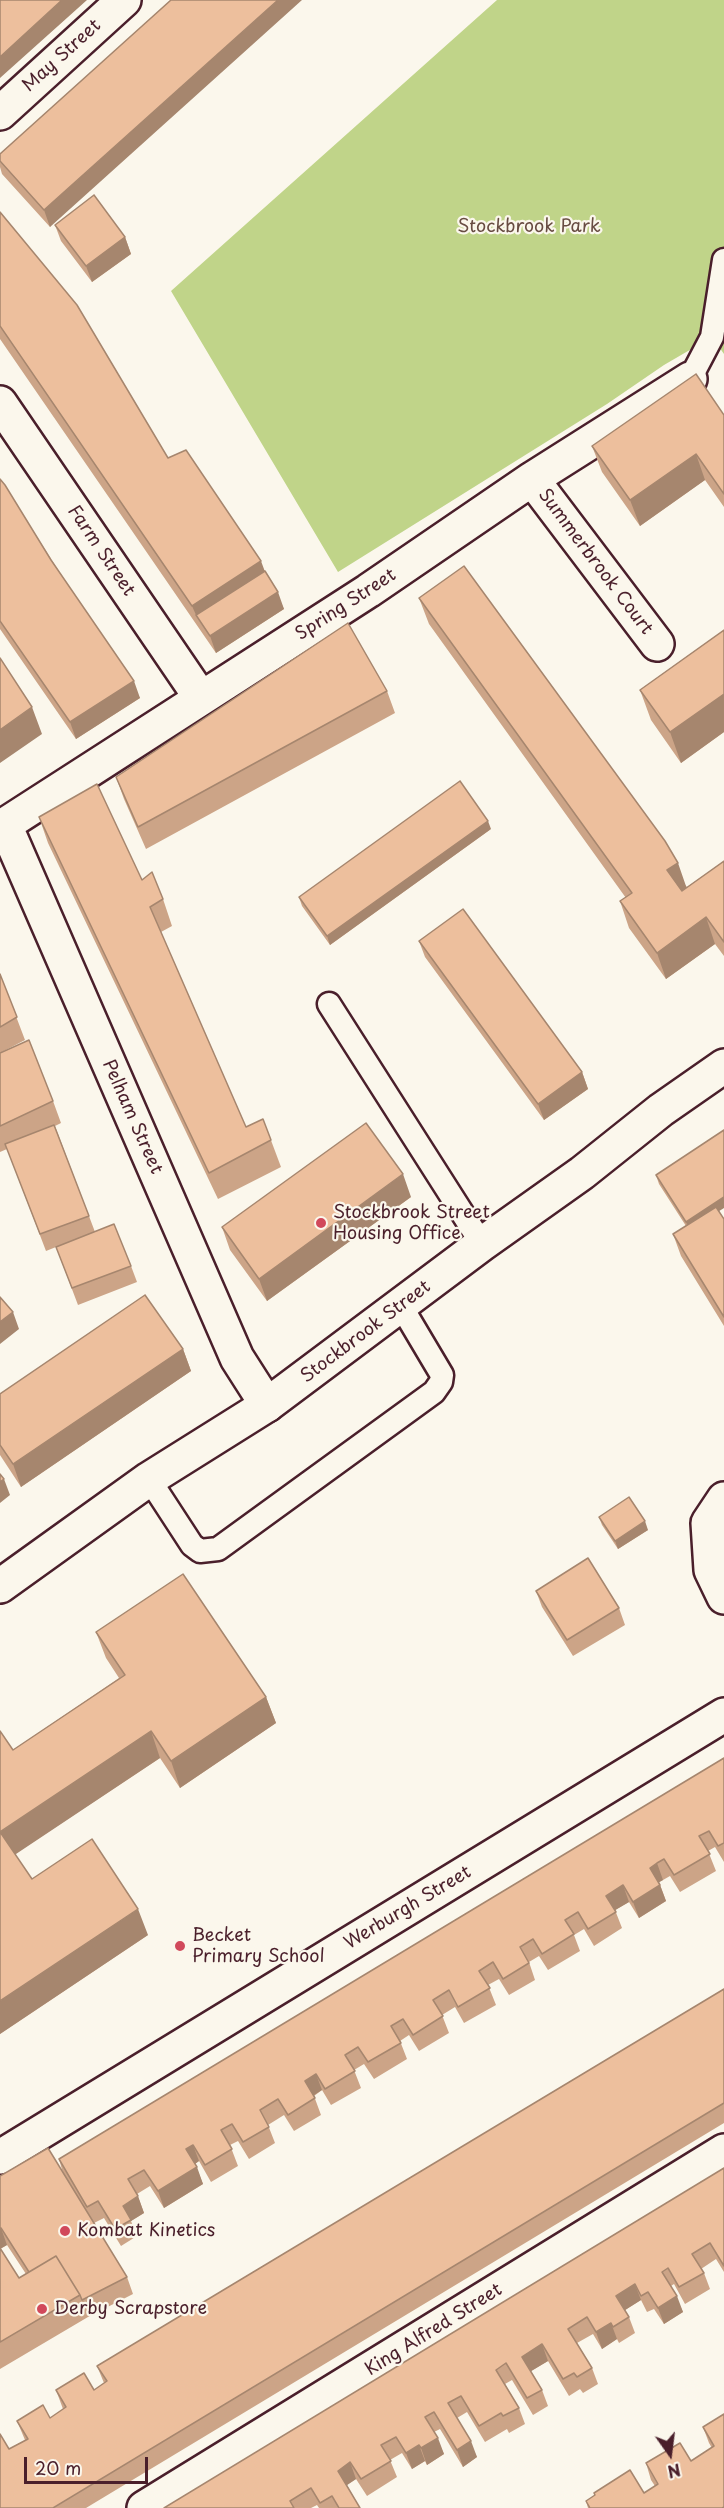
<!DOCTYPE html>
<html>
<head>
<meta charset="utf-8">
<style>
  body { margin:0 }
  #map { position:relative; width:724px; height:2508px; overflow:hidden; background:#fbf7ec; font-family:"Playpen Sans",sans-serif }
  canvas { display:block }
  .north { position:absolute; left:640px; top:2424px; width:60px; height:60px; -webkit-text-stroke:4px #fbf7ec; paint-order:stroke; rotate:166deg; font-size:16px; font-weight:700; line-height:24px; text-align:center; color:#4a1f2b }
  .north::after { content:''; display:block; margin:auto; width:21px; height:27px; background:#4a1f2b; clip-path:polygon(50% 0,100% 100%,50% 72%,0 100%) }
  .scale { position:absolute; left:24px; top:2457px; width:124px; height:27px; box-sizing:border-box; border:3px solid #4a1f2b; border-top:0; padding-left:8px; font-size:18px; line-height:21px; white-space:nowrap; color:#4a1f2b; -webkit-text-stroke:4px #fbf7ec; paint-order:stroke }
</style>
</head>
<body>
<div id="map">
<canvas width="724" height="2508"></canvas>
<div class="north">N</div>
<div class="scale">20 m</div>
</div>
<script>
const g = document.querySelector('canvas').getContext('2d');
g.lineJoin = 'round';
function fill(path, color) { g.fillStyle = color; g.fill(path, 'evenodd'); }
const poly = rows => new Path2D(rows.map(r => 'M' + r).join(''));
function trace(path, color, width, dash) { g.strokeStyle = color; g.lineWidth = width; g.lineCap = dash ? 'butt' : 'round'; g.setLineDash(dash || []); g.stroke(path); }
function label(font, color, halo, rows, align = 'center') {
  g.font = font + ' "Playpen Sans",sans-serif'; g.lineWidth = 4.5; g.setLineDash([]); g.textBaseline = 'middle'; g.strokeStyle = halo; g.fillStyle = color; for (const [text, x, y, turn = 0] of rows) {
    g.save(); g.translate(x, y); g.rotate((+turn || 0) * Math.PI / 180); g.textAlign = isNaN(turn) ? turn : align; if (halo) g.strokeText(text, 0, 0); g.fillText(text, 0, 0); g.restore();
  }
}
fill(poly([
  [497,0,724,0,724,354,712,337,664,365,607,404,338,572,171,291]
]), '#c0d489');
const service = poly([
  [690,379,712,337,724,260],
  [329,1004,482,1244],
  [149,1479,192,1545,200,1551,218,1549,434,1392,441,1382,442,1375,401,1306]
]);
const minor = poly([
  [0,113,124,0],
  [0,403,201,698],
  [532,479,657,644],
  [5,825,237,1358,267,1405],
  [0,828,368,591,532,479,690,379],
  [724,1499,708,1523,711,1570,724,1597],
  [0,2157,724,1715],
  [144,2508,724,2151]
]);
const tertiary = poly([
  [0,1586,149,1479,267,1405,482,1244,582,1173,661,1110,724,1066]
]);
trace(service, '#4a1f2b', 27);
trace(minor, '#4a1f2b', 38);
trace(tertiary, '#4a1f2b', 38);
trace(service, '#fbf7ec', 22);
trace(minor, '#fbf7ec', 33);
trace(tertiary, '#fbf7ec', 33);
fill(poly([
  [171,0,50,227,2,174,0,167,0,154],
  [0,212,168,458,265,571,284,609,216,653,0,339],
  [55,225,125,237,131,254,92,282,61,241],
  [724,415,724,507,705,480,640,526,602,472,592,446],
  [0,479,140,698,76,739,0,629],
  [419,598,687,887,724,861,724,956,715,944,666,979,629,928,620,901,626,898,429,624],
  [724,630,724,732,681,763,651,720,640,690],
  [387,691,395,713,146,849,124,799,116,777],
  [39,817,142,880,163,899,172,926,161,932,246,1127,263,1119,281,1167,218,1199,48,843],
  [491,829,330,945,302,906,299,897],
  [419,941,582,1072,588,1089,544,1120,425,957],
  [0,974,25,1040,0,1053],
  [0,1053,53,1101,61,1123,55,1126,95,1232,131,1266,137,1282,78,1305,56,1247,46,1251,7,1149,0,1152],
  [656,1175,719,1211,724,1219,724,1326,681,1256,673,1234,686,1226,659,1184],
  [411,1197,267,1301,230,1250,222,1227],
  [183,1349,191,1371,21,1487,0,1455,0,1394],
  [599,1517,648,1530,618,1549,602,1525],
  [536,1591,619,1608,625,1625,573,1656,542,1607],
  [96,1632,266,1697,276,1723,180,1788,160,1758,15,1854,32,1879,148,1935,0,2034,13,1750,119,1678,106,1658],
  [724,1758,724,1862,715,1847,708,1851,716,1871,680,1892,670,1876,663,1880,659,1882,666,1901,639,1918,629,1902,615,1910,622,1928,594,1946,584,1929,574,1935,580,1951,548,1970,539,1956,529,1962,535,1980,509,1995,499,1979,488,1985,496,2005,464,2023,455,2007,442,2015,449,2033,419,2051,409,2035,400,2041,407,2059,374,2079,364,2064,354,2070,361,2088,331,2105,322,2090,314,2096,321,2115,294,2131,284,2115,268,2125,275,2143,249,2159,238,2141,230,2145,238,2166,211,2182,199,2161,195,2164,203,2184,164,2208,150,2186,137,2194,144,2213,131,2221,137,2236,121,2246,104,2218,94,2223,127,2277,133,2294,88,2317,0,2369,0,2176,63,2173,59,2159],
  [7,2245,26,2274,19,2278,0,2249],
  [724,1989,724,2123,86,2508,0,2508,9,2449,25,2440,17,2421,50,2418,63,2409,56,2390,94,2390,104,2383,97,2366],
  [724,2168,724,2272,716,2259,701,2269,704,2273,710,2289,685,2304,674,2284,671,2286,683,2312,664,2324,654,2309,647,2312,641,2300,625,2310,629,2317,635,2333,619,2343,617,2339,602,2349,593,2334,577,2343,592,2368,598,2384,583,2393,580,2389,569,2396,548,2361,531,2371,542,2390,548,2406,533,2415,512,2380,505,2384,519,2408,525,2424,509,2433,507,2429,485,2442,467,2412,457,2418,477,2457,463,2467,440,2429,434,2432,444,2454,427,2465,425,2461,412,2469,402,2453,390,2460,397,2477,367,2496,356,2479,347,2485,360,2508,319,2508,317,2505,311,2508,164,2508],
  [724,2414,724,2508,588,2508,586,2501,595,2496,594,2493,644,2493,655,2486,651,2480,646,2463,691,2461,712,2448,709,2443,703,2427]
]), '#cca487');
fill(poly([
  [62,0,87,0,0,78,0,57],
  [278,0,302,0,50,227,44,210],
  [125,237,131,254,92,282,86,266],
  [696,454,705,480,640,526,630,500],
  [261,561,271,588,196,615,192,606],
  [278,592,284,609,216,653,210,636],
  [134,681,140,698,76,739,70,722],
  [724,694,724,732,681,763,670,732],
  [32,707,42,734,0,763,0,730],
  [488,821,491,829,330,945,327,936],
  [678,863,687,889,677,897,667,870],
  [706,917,715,944,666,979,657,953],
  [582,1072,588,1089,544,1120,538,1104],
  [403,1174,411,1197,267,1301,259,1279],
  [724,1197,724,1208,689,1230,686,1222],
  [13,1312,19,1329,0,1344,0,1322],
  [183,1349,191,1371,21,1487,13,1464],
  [4,1479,10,1495,0,1503,0,1482],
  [645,1521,648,1530,618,1549,615,1541],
  [266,1697,276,1723,180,1788,171,1761],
  [151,1731,160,1758,10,1858,0,1832],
  [657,1863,663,1880,656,1884,650,1868],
  [623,1885,629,1902,612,1912,606,1896],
  [660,1885,666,1901,639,1918,633,1902],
  [138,1909,148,1935,0,2034,0,2001],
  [316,2074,322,2090,311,2097,305,2081],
  [193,2145,199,2161,192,2166,186,2149],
  [197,2167,203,2184,164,2208,158,2191],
  [138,2196,144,2213,131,2221,123,2206],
  [1,2228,7,2245,0,2249,0,2229],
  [635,2284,641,2300,622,2312,616,2296],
  [677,2296,683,2312,664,2324,658,2308],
  [611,2323,617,2339,602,2349,596,2332],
  [542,2344,548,2361,528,2373,522,2357],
  [438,2438,444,2454,427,2465,421,2448],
  [471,2441,477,2457,463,2467,457,2450],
  [419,2445,425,2461,412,2469,406,2453],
  [350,2462,356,2479,344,2487,338,2471]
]), '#a6866e');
const building = poly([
  [0,0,62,0,0,57,0,0],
  [171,0,278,0,44,210,0,161,0,154,171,0],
  [94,195,125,237,86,266,55,225,94,195],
  [0,212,77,305,168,458,186,450,261,561,192,606,0,326,0,212],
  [696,374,724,415,724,494,696,454,630,500,592,446,696,374],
  [0,479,5,485,51,560,134,681,70,722,0,621,0,479],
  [464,566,665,841,678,863,667,870,682,891,724,861,724,942,706,917,657,953,620,901,632,893,419,598,464,566],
  [265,571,278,592,210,636,196,615,265,571],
  [348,623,387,691,138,827,116,777,348,623],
  [724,630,724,694,670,732,640,690,724,630],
  [0,658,32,707,0,730,0,658],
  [460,781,488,821,327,936,299,897,460,781],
  [97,784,142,880,152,872,163,899,150,907,246,1127,263,1119,271,1140,209,1173,39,817,97,784],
  [463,909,582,1072,538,1104,419,941,463,909],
  [0,974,17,1017,0,1027,0,974],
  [29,1040,53,1101,0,1126,0,1053,29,1040],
  [366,1123,403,1174,259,1279,222,1227,366,1123],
  [54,1125,89,1216,40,1234,5,1144,54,1125],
  [724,1130,724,1197,686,1222,656,1175,724,1130],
  [716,1207,724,1219,724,1317,673,1234,716,1207],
  [114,1224,131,1266,72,1288,56,1247,114,1224],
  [145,1295,183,1349,13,1464,0,1445,0,1394,145,1295],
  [0,1297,13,1312,0,1322,0,1297],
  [0,1474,4,1479,0,1482,0,1474],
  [629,1497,645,1521,615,1541,599,1517,629,1497],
  [588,1558,619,1608,567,1640,536,1591,588,1558],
  [183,1574,266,1697,171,1761,151,1731,0,1832,32,1879,92,1839,138,1909,0,2001,0,1731,13,1750,125,1675,96,1632,183,1574],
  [724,1758,724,1843,718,1846,709,1831,699,1836,710,1854,674,1875,664,1859,657,1863,650,1868,660,1885,633,1902,623,1885,606,1896,616,1912,588,1929,578,1912,565,1920,574,1934,542,1954,533,1939,520,1947,529,1963,503,1979,493,1962,479,1971,490,1988,458,2007,449,1990,433,2000,443,2016,413,2035,403,2019,391,2026,401,2043,368,2062,358,2047,345,2055,355,2071,325,2089,316,2074,305,2081,315,2098,288,2115,278,2099,260,2110,269,2127,243,2142,232,2124,221,2130,232,2149,205,2165,193,2145,186,2149,197,2167,158,2191,144,2170,128,2179,138,2196,123,2206,131,2220,115,2229,98,2201,87,2207,59,2159,724,1758],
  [724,1989,724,2103,53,2508,0,2508,0,2434,9,2449,28,2439,17,2421,43,2405,50,2418,66,2407,56,2390,84,2373,94,2390,107,2381,97,2366,724,1989],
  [48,2148,127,2277,82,2300,80,2295,56,2256,29,2272,1,2228,0,2229,0,2176,48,2148],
  [724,2168,724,2266,710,2243,692,2254,704,2273,679,2287,668,2268,662,2272,677,2296,658,2308,648,2292,641,2296,635,2284,616,2296,629,2317,613,2327,611,2323,596,2332,587,2317,568,2329,592,2368,577,2377,574,2373,563,2379,542,2344,522,2357,542,2390,527,2398,506,2363,496,2370,519,2408,503,2416,501,2413,479,2426,461,2396,448,2403,471,2441,457,2450,434,2412,425,2417,438,2438,421,2448,419,2445,406,2453,396,2437,381,2445,391,2461,361,2479,350,2462,338,2471,360,2508,339,2508,332,2496,320,2503,311,2488,290,2501,294,2508,164,2508,724,2168],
  [0,2248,19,2278,56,2256,80,2295,0,2342,0,2248],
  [724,2414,724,2507,722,2508,590,2508,586,2501,595,2495,594,2493,630,2470,644,2493,658,2484,646,2463,680,2443,691,2461,714,2446,703,2427,724,2414]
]);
fill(building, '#edbf9d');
trace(building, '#a6866e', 1.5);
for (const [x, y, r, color] of [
  [321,1223,6,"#d1495b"],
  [180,1946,6,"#d1495b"],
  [65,2231,6,"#d1495b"],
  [42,2309,6,"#d1495b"]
]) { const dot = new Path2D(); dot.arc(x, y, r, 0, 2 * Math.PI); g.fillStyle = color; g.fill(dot); trace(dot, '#fbf7ec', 2); }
label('18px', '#4a1f2b', '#fbf7ec', [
  ["May Street",62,56,-42],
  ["Farm Street",101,551,56],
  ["Summerbrook Court",595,562,53],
  ["Spring Street",346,605,-33],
  ["Pelham Street",132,1117,66],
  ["Stockbrook Street",366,1332,-37],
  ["Werburgh Street",408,1908,-31],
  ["King Alfred Street",434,2330,-32]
]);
label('18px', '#684c42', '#fbf7ec', [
  ["Stockbrook Park",529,227]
]);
label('18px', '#4a1f2b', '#fbf7ec', [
  ["Stockbrook Street",333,1213],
  ["Housing Office",333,1234],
  ["Becket",192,1936],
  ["Primary School",192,1957],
  ["Kombat Kinetics",77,2231],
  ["Derby Scrapstore",54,2309]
], 'left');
</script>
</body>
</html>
